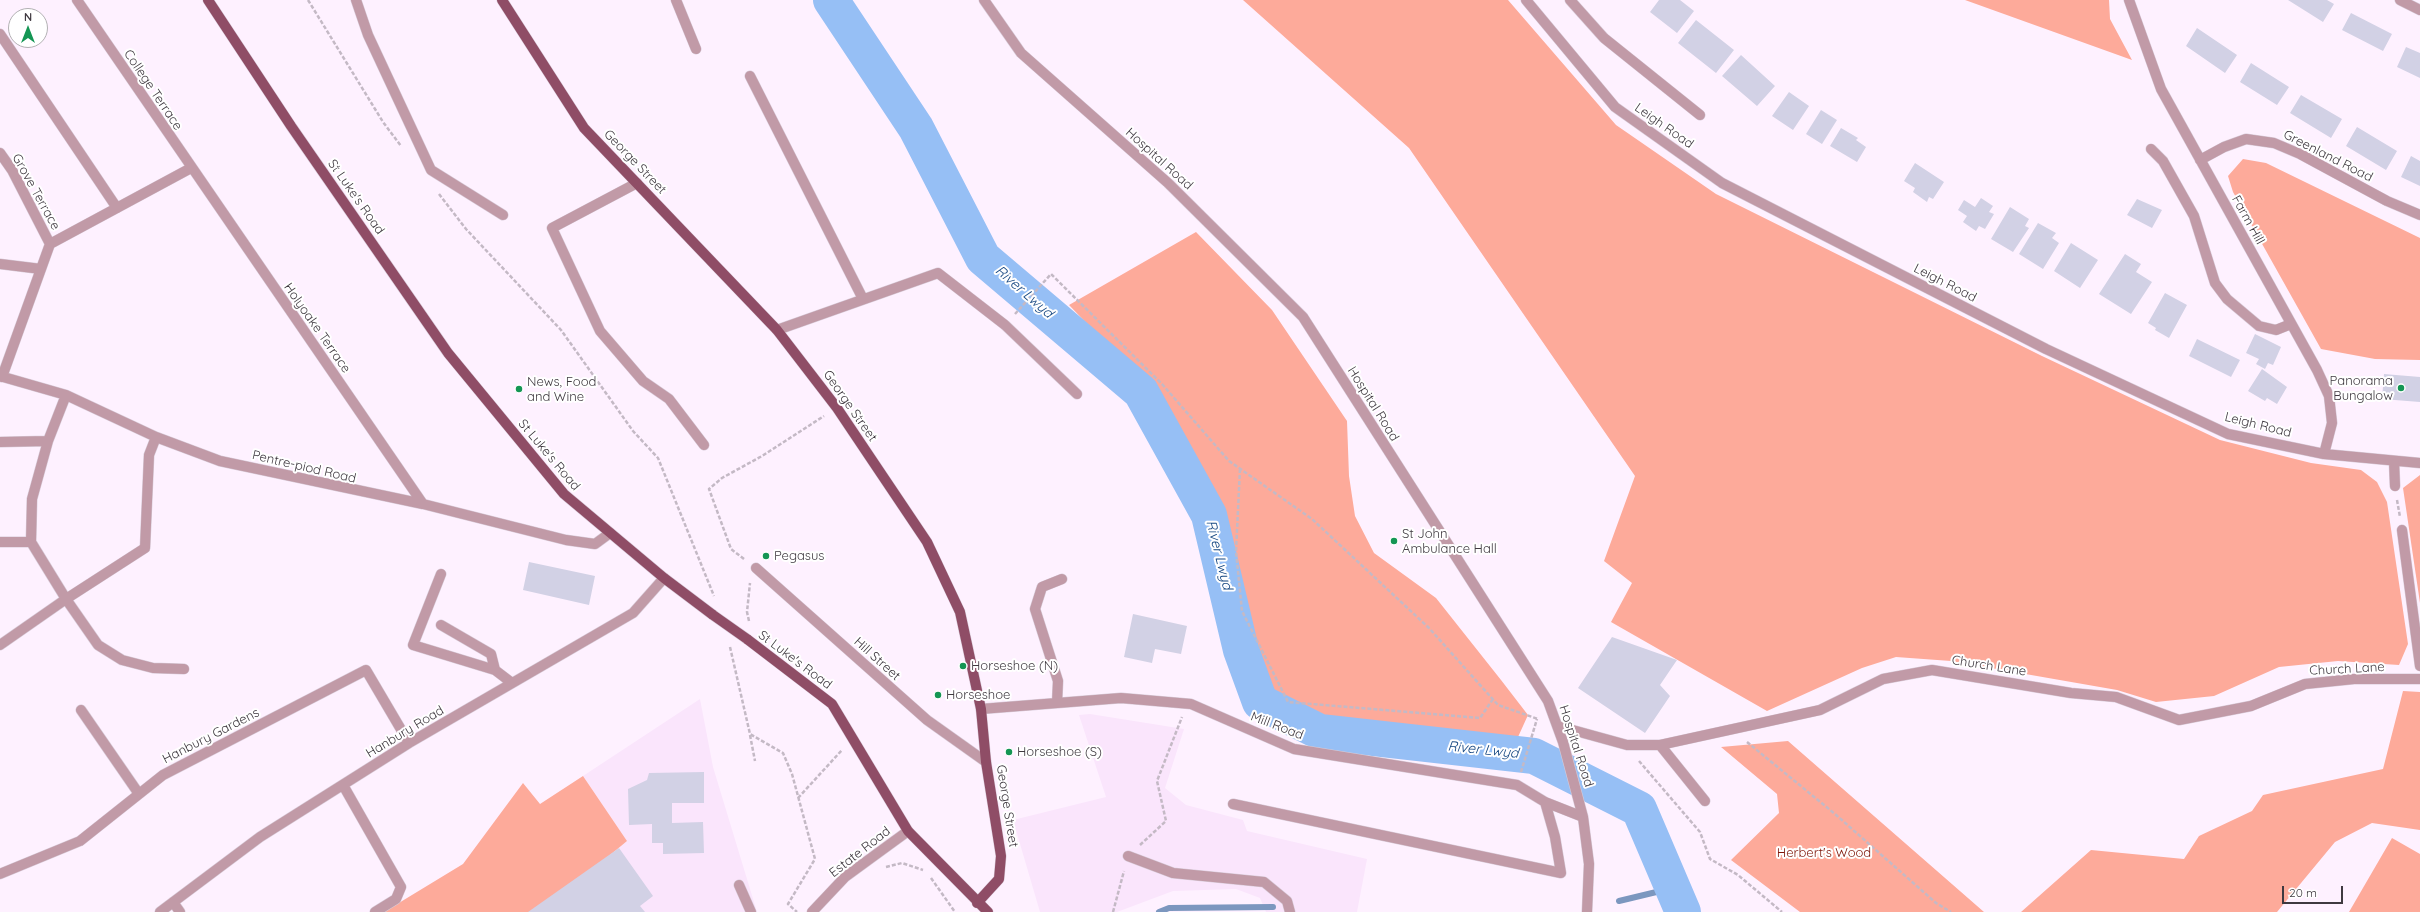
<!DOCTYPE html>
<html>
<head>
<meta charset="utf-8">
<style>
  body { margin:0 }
  #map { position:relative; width:2420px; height:912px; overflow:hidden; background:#fef1ff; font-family:Quicksand,sans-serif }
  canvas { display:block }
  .north { position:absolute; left:8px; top:8px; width:40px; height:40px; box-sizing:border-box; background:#fff; border:1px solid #b2b0b3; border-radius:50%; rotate:0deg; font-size:11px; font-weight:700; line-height:16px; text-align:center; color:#3f3940 }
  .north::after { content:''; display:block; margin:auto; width:14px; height:18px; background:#149654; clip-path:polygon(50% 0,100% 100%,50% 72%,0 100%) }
  .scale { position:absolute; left:2282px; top:886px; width:61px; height:18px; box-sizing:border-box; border:2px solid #3f3940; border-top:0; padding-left:5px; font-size:12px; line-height:14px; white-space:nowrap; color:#3f3940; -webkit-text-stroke:3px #fff; paint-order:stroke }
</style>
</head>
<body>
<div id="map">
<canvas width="2420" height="912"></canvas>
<div class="north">N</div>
<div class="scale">20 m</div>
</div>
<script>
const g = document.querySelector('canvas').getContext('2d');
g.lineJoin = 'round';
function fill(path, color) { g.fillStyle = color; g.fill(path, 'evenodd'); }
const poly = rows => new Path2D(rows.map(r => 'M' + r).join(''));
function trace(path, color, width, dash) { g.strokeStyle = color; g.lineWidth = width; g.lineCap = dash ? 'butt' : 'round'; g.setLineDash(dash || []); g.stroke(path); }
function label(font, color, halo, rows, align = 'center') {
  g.font = font + ' Quicksand,sans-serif'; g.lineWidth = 4; g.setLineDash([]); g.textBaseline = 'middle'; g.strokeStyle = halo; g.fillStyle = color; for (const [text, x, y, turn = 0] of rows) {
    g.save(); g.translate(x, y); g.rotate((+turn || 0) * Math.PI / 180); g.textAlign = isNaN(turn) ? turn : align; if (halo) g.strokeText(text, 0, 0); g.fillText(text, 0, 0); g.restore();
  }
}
fill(poly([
  [700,699,713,767,757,912,542,912,627,841,583,776],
  [1090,714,1184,729,1165,788,1186,805,1243,820,1247,831,1367,859,1357,912,1266,912,1260,898,1236,889,1173,891,1117,912,1040,912,1013,820,1106,797,1079,715]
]), '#fae5fc');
fill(poly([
  [1243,0,1508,0,1616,125,1716,194,2042,356,2220,440,2311,463,2361,470,2377,482,2387,502,2408,644,2399,665,2338,661,2279,667,2214,696,2156,702,2117,690,1951,661,1896,657,1862,668,1767,711,1611,622,1632,583,1604,561,1635,476,1409,148],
  [1965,0,2109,0,2110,19,2132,60],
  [2243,159,2266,163,2420,238,2420,360,2375,359,2321,349,2233,192,2228,176],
  [1196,232,1272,310,1347,421,1349,476,1355,516,1374,553,1436,598,1501,680,1528,715,1518,737,1298,714,1269,692,1237,613,1223,523,1171,411,1069,305],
  [2420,475,2420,603,2403,488],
  [2403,691,2420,692,2420,830,2372,823,2335,842,2277,912,2021,912,2091,850,2184,859,2199,836,2252,811,2263,795,2383,769],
  [1788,741,1984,912,1800,912,1731,860,1779,813,1777,794,1721,747],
  [583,776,627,841,542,912,384,912,463,864,523,783,540,804],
  [2392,838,2420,854,2420,912,2349,912]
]), '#fdaa9a');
trace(poly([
  [1619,901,1673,888],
  [1159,912,1169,908,1273,907]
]), '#7c97bf', 6);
trace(poly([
  [831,0,916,128,983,258,1141,392,1209,515,1241,650,1260,702,1320,732,1534,756,1639,809,1683,912]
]), '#96bff5', 36);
fill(poly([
  [1659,0,1680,0,1694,11,1677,33,1650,12],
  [2288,0,2327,0,2334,4,2323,22],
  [2351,13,2392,34,2383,51,2342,30],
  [1696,20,1734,50,1716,73,1678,43],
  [2197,28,2237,55,2225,73,2186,46],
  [2406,47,2420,53,2420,78,2397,67],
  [1741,55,1775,86,1757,106,1722,76],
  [2251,63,2289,87,2277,105,2240,82],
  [1789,92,1809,106,1793,130,1772,116],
  [2301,95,2342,119,2331,138,2290,113],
  [1821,110,1837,120,1822,144,1806,134],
  [2357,127,2397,151,2386,170,2346,146],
  [1841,128,1858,138,1856,140,1866,147,1857,162,1830,146],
  [2411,156,2420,161,2420,186,2401,177],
  [1915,163,1944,182,1933,199,1929,197,1927,202,1913,192,1915,188,1904,181],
  [1981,198,1993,206,1989,212,1994,214,1985,229,1979,226,1976,231,1963,222,1967,216,1958,210,1964,200,1975,207],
  [2137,199,2162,210,2152,228,2127,215],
  [2010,207,2029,219,2025,226,2029,228,2013,252,1991,239],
  [2038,223,2056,233,2052,238,2059,243,2043,269,2019,254],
  [2071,243,2098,260,2080,288,2054,271],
  [2125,254,2141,264,2136,272,2152,282,2131,314,2099,294],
  [2165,293,2187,305,2169,338,2155,330,2156,328,2148,323],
  [2255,334,2281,347,2273,365,2268,363,2265,369,2256,364,2259,359,2246,353],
  [2197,339,2240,360,2231,377,2189,356],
  [2262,369,2287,387,2277,404,2267,398,2265,401,2248,391],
  [2384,374,2420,377,2420,402,2382,399],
  [529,562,595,576,589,605,523,590],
  [1133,614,1187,626,1181,654,1155,649,1152,663,1124,657],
  [1612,637,1677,660,1660,685,1670,696,1645,733,1578,688],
  [704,772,704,803,672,803,672,823,703,822,704,853,663,854,663,843,652,843,652,824,629,825,628,789,647,780,649,773],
  [619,848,653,896,640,906,645,912,528,912]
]), '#d2d1e5');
const minor = poly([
  [77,0,423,504],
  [356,0,368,35,431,170,503,215],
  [676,0,696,49],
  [984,0,1021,53,1168,183,1303,317,1548,701,1563,742,1583,817,1589,864,1587,912],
  [1526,0,1615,107,1722,183,2046,349,2228,434,2324,454,2420,463],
  [1570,0,1604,38,1700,115],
  [2129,0,2161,89,2317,370,2329,396,2332,423,2324,454],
  [2400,0,2420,10],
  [0,34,117,208],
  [750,76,863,299],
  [2151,149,2163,161,2194,216,2215,283,2227,299,2259,326,2276,330,2291,324],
  [0,153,12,170,50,244],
  [2200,160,2224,147,2246,139,2274,143,2300,154,2387,201,2420,215],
  [637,183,552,228,600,331,643,381,669,399,704,445],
  [50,244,191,168],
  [0,264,41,269],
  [777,330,938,273,1005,325,1077,394],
  [0,376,66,395,156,437,220,461,423,504,566,540,595,544,610,533],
  [2,377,50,244],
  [0,442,48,441],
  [2394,461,2395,486],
  [2402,530,2420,666],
  [0,542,31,542,32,499,48,441,66,395],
  [31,542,66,599,145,548,149,455,156,437],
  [756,568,927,720,986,762],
  [441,574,413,645,495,670,512,683],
  [441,625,491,654,495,670],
  [0,645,66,599,98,645,122,660,153,668,184,669],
  [1057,703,1058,681,1035,609,1042,587,1062,579],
  [981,709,1121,698,1191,704,1294,749,1517,785,1545,802,1583,817],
  [81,710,139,794],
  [1558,726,1627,745,1660,745,1820,710,1883,679,1932,670,2071,693,2116,697,2179,720,2251,706,2305,684,2354,679,2420,679],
  [1660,745,1705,801],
  [343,785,401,887,396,899,375,912],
  [1233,804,1561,873,1555,837,1545,802],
  [1128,856,1173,873,1264,882,1287,901,1290,912],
  [0,874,80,841,163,775,366,670,409,743],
  [739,885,751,912],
  [173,902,180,912],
  [160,912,260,837,409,743,633,613,664,578],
  [812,912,845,877,908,831]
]);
const major = poly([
  [208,0,291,126,448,353,564,494,664,578,713,615],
  [502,0,584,128,777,330,837,408,927,542,960,612,981,709,986,762,1001,856,999,879,977,903],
  [747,639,832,704,908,831,988,912]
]);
trace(minor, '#d8ccd9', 11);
trace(major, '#d8ccd9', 11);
trace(poly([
  [308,0,383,122,401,146],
  [439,194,466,229,561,330,633,431,658,458,714,596],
  [1015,314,1051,274,1162,384,1229,461,1312,519,1429,628,1498,705,1538,719],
  [1240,469,1236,551,1242,611,1288,702,1480,718,1493,699],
  [2397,500,2400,517],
  [744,559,731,549,709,489,722,478,762,456,824,416],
  [749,621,747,612,750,583],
  [730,647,750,734,783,753,792,774,815,859,788,904,797,912],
  [750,735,755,761],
  [1747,742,1835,814,1936,903,1951,912],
  [1639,761,1700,832,1710,859,1738,875,1782,912],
  [1521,772,1537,719],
  [798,798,842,750],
  [1140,845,1166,821,1157,781,1182,717],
  [886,867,902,863,923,870],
  [931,878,955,912],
  [1113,912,1124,871]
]), '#c4b9c5', 2.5, [4, 2]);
trace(minor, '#c19aa7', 10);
trace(major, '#8f4d66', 10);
const majorBridge = poly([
  [713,615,747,639]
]);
trace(majorBridge, '#d8ccd9', 11, []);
trace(majorBridge, '#8f4d66', 10);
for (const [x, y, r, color] of [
  [2401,388,4,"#149654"],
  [519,389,4,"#149654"],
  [1394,541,4,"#149654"],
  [766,556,4,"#149654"],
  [963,666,4,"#149654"],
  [938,695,4,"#149654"],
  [1009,752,4,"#149654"]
]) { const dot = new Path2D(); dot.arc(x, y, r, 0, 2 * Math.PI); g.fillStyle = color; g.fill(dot); trace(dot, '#fff', 1.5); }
label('13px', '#3f3940', '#fff', [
  ["College Terrace",153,90,56],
  ["Leigh Road",1664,126,35],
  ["Greenland Road",2328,156,27],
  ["Hospital Road",1159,159,42],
  ["George Street",635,162,46],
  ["Grove Terrace",36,192,61],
  ["St Luke's Road",356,197,55],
  ["Farm Hill",2248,220,61],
  ["Leigh Road",1945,283,27],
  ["Holyoake Terrace",317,328,55],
  ["Hospital Road",1373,404,58],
  ["George Street",850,406,55],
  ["Leigh Road",2258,425,14],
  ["St Luke's Road",549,455,50],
  ["Pentre-piod Road",304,467,13],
  ["Hill Street",877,659,42],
  ["St Luke's Road",795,660,37],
  ["Church Lane",1989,666,9],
  ["Church Lane",2347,669,-3],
  ["Mill Road",1277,726,21],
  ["Hanbury Road",405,732,-31],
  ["Hanbury Gardens",211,736,-27],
  ["Hospital Road",1576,746,72],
  ["George Street",1007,806,81],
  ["Estate Road",860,852,-38]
]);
label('13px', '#3f3940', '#fff', [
  ["Panorama",2393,381,"right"],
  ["Bungalow",2393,396,"right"],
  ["News, Food",527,382],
  ["and Wine",527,397],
  ["St John",1402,534],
  ["Ambulance Hall",1402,549],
  ["Pegasus",774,556],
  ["Horseshoe (N)",971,666],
  ["Horseshoe",946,695],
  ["Horseshoe (S)",1017,752]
], 'left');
label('13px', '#7e1508', '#fff', [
  ["Herbert's Wood",1824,853]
]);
label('italic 14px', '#134580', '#fff', [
  ["River Lwyd",1024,292,41],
  ["River Lwyd",1219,555,76],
  ["River Lwyd",1483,750,6]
]);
</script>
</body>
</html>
